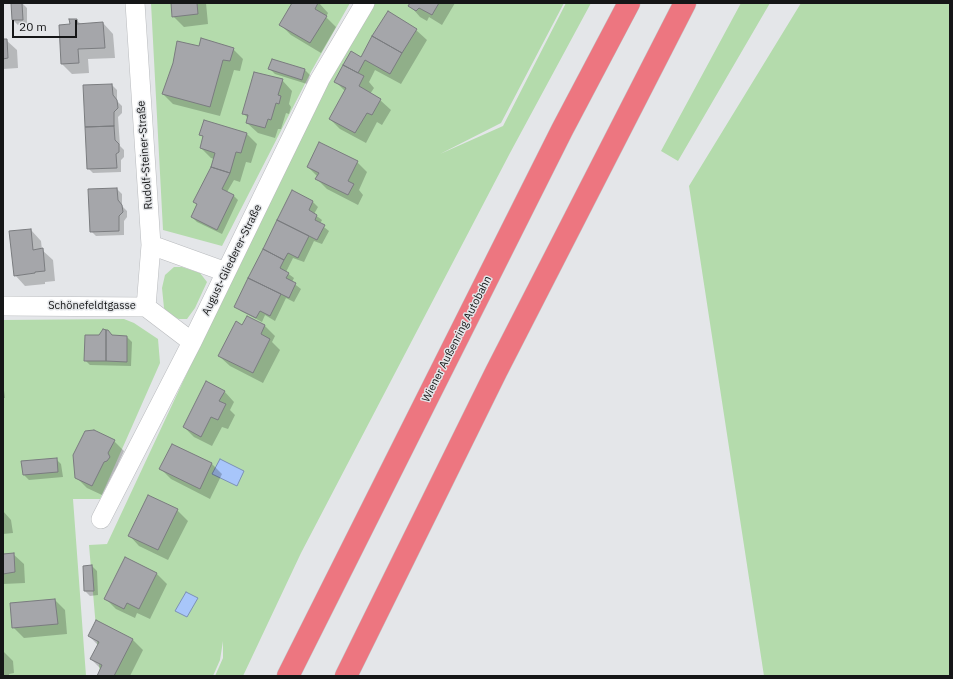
<!DOCTYPE html>
<html>
<head>
<meta charset="utf-8">
<style>
  body { margin:0 }
  #map { position:relative; width:953px; height:679px; overflow:hidden; background:#e4e6e9; font-family:"IBM Plex Sans",sans-serif }
  canvas { display:block }
  .frame { position:absolute; inset:0; border:4px solid #151617; pointer-events:none }
  .scale { position:absolute; left:12px; top:20px; width:65px; height:18px; box-sizing:border-box; border:2px solid #151617; border-top:0; padding-left:5px; font-size:12px; line-height:14px; white-space:nowrap; color:#151617; -webkit-text-stroke:3px #e4e6e9; paint-order:stroke }
</style>
</head>
<body>
<div id="map">
<canvas width="953" height="679"></canvas>
<div class="frame"></div>
<div class="scale">20 m</div>
</div>
<script>
const g = document.querySelector('canvas').getContext('2d');
g.lineJoin = 'round';
function fill(path, color) { g.fillStyle = color; g.fill(path, 'evenodd'); }
const poly = rows => new Path2D(rows.map(r => 'M' + r).join(''));
function trace(path, color, width, dash) { g.strokeStyle = color; g.lineWidth = width; g.lineCap = dash ? 'butt' : 'round'; g.setLineDash(dash || []); g.stroke(path); }
function label(font, color, halo, rows, align = 'center') {
  g.font = font + ' "IBM Plex Sans",sans-serif'; g.lineWidth = 3; g.setLineDash([]); g.textBaseline = 'middle'; g.strokeStyle = halo; g.fillStyle = color; for (const [text, x, y, turn = 0] of rows) {
    g.save(); g.translate(x, y); g.rotate((+turn || 0) * Math.PI / 180); g.textAlign = isNaN(turn) ? turn : align; if (halo) g.strokeText(text, 0, 0); g.fillText(text, 0, 0); g.restore();
  }
}
fill(poly([
  [151,3,350,3,312,70,222,246,163,230],
  [360,3,564,3,501,123,440,154,503,126,566,3,591,3,510,153,301,553,243,676,215,676,223,658,223,641,220,660,213,676,100,676,89,545,107,544],
  [741,3,770,3,678,161,661,151],
  [801,3,950,3,950,676,764,676,689,186],
  [174,267,182,267,200,273,207,282,195,308,187,319,179,319,169,315,164,308,162,288,165,275],
  [124,319,134,323,158,339,160,363,100,499,73,499,86,676,3,676,3,320]
]), '#b4dbac');
const water = poly([
  [220,459,244,471,237,486,212,474,220,459],
  [186,592,198,598,187,617,175,611,186,592]
]);
fill(water, '#a8c6fa');
trace(water, '#7c91b6', 1);
fill(poly([
  [22,3,27,8,27,24,18,25,13,20],
  [172,3,206,3,208,24,184,27,173,16],
  [294,3,319,3,328,13,326,17,336,27,321,53,291,35,280,24],
  [408,3,455,3,442,25,429,17,427,21,420,17],
  [76,20,81,24,103,23,113,34,115,58,88,59,89,73,72,74,62,64,71,25],
  [416,30,427,40,401,84,375,70,369,82,374,88,370,94,380,100,391,110,382,125,377,122,366,143,340,129,330,119,345,91,335,81,361,58],
  [3,40,6,40,17,50,18,68,3,69],
  [200,47,233,49,243,59,240,71,234,70,220,116,173,104,163,94],
  [273,60,305,70,310,75,307,84,275,74,270,69],
  [282,80,292,91,289,104,291,107,289,114,286,113,281,129,278,129,275,138,258,133,247,123,248,118,243,113],
  [112,85,117,90,117,101,122,106,122,113,118,117,120,146,124,150,124,157,121,160,121,172,93,173,88,168],
  [204,122,247,134,257,144,251,163,246,162,240,182,234,180,227,192,233,195,238,200,222,234,197,222,192,217,214,159,211,158,201,148,204,138,201,134],
  [357,162,367,172,359,190,363,195,358,205,327,189,317,179,318,177,308,167],
  [117,189,122,194,122,206,127,211,127,217,124,221,124,235,96,236,91,231],
  [292,191,313,202,318,207,314,214,322,220,320,224,329,231,322,244,314,241,304,262,293,258,286,272,294,278,292,282,301,289,294,302,286,298,275,321,265,315,262,322,241,311,236,306],
  [31,230,41,241,42,250,53,260,55,281,45,282,45,284,25,286,15,275],
  [243,326,265,326,275,336,272,342,280,350,263,383,230,366,219,356],
  [99,336,127,337,132,342,131,366,90,365,85,360],
  [3,383,5,398,3,398],
  [224,391,234,402,230,410,235,415,228,429,222,427,212,446,194,437,184,427],
  [114,441,124,451,118,464,120,467,118,471,114,472,102,495,87,488,76,477],
  [173,445,212,464,222,474,210,499,171,479,161,469],
  [56,459,61,464,63,477,29,480,24,475],
  [177,510,188,521,168,560,139,546,129,535],
  [3,511,11,520,13,533,3,534],
  [13,554,24,564,25,583,3,584,3,555],
  [126,558,157,574,167,584,150,619,137,613,135,618,116,609,105,598],
  [92,566,97,571,98,595,90,596,85,591],
  [55,600,65,610,67,634,24,638,13,627],
  [89,636,133,640,143,650,130,676,98,676,101,669,91,659,98,645],
  [3,651,13,661,14,673,9,674,9,676,3,676]
]), '#0003');
const building = poly([
  [11,3,22,3,23,20,12,20,11,3],
  [171,3,197,3,198,14,172,17,171,3],
  [292,3,318,3,315,9,327,16,310,43,279,25,292,3],
  [410,3,439,3,432,15,419,8,416,11,408,6,410,3],
  [388,11,417,29,402,53,372,36,388,11],
  [69,19,77,19,77,24,103,22,105,48,78,49,79,63,61,64,59,25,70,24,69,19],
  [372,36,402,53,390,74,365,60,358,73,343,65,351,51,361,57,372,36],
  [201,38,234,48,230,61,223,60,210,107,162,94,173,63,177,41,199,46,201,38],
  [3,39,7,39,8,58,3,59,3,39],
  [272,59,305,69,302,80,268,69,272,59],
  [343,65,364,76,359,86,381,99,372,115,367,113,355,133,329,119,346,88,334,82,343,65],
  [254,72,283,79,278,95,281,96,279,104,276,103,271,120,268,119,265,128,246,123,248,115,242,114,254,72],
  [112,84,113,95,117,100,118,108,114,112,114,126,85,127,83,85,112,84],
  [204,120,247,133,241,153,236,152,230,173,211,167,215,153,200,148,203,136,199,135,204,120],
  [114,126,115,140,119,144,119,152,116,154,117,168,87,169,85,127,114,126],
  [319,142,358,161,348,181,354,184,348,195,315,179,319,173,307,167,319,142],
  [211,167,230,173,222,189,234,195,217,230,191,217,197,204,193,202,211,167],
  [117,188,118,200,122,205,123,212,119,216,119,231,90,232,88,189,117,188],
  [292,190,313,201,309,210,317,215,315,220,325,225,317,240,277,220,292,190],
  [277,220,309,236,298,258,288,253,284,260,263,249,277,220],
  [31,229,33,250,43,248,45,271,35,272,35,273,14,276,9,231,31,229],
  [263,249,284,260,280,268,289,273,286,278,296,283,289,298,248,278,263,249],
  [248,278,281,294,270,316,260,311,256,318,234,307,248,278],
  [247,316,265,325,261,334,270,339,253,373,218,356,236,321,242,325,247,316],
  [103,329,106,330,106,361,84,361,85,335,99,335,103,329],
  [106,330,108,330,112,335,127,336,127,362,106,361,106,330],
  [206,381,225,391,219,401,226,404,218,420,211,417,201,437,183,427,206,381],
  [94,430,115,440,108,453,110,457,107,461,104,462,92,486,75,478,73,455,85,431,94,430],
  [172,444,212,463,200,489,159,469,172,444],
  [57,458,58,472,23,475,21,461,57,458],
  [148,495,178,509,158,550,128,536,148,495],
  [14,553,15,572,3,574,3,554,14,553],
  [125,557,157,573,139,609,127,603,124,609,104,599,125,557],
  [92,565,94,591,84,591,83,566,92,565],
  [55,599,58,624,12,628,10,603,55,599],
  [96,620,133,639,114,676,97,676,102,665,90,659,99,642,88,636,96,620]
]);
fill(building, '#a5a6aa');
trace(building, '#7a7c7f', 1);
const street = poly([
  [135,3,151,245,146,307],
  [151,245,226,272],
  [3,306,146,307,192,342],
  [101,519,192,342,320,79,365,3]
]);
const highway = poly([
  [288,676,562,130,629,3],
  [346,676,496,372,685,3]
]);
trace(street, '#b9bbbe', 20);
trace(highway, '#c2c2c3', 23);
trace(street, '#fff', 19);
trace(highway, '#ed7680', 22);
label('11px', '#151617', '#e4e6e9', [
  ["Rudolf-Steiner-Straße",145,155,-94],
  ["August-Gliederer-Straße",232,260,-64],
  ["Schönefeldtgasse",92,306],
  ["Wiener Außenring Autobahn",457,339,-63]
]);
</script>
</body>
</html>
